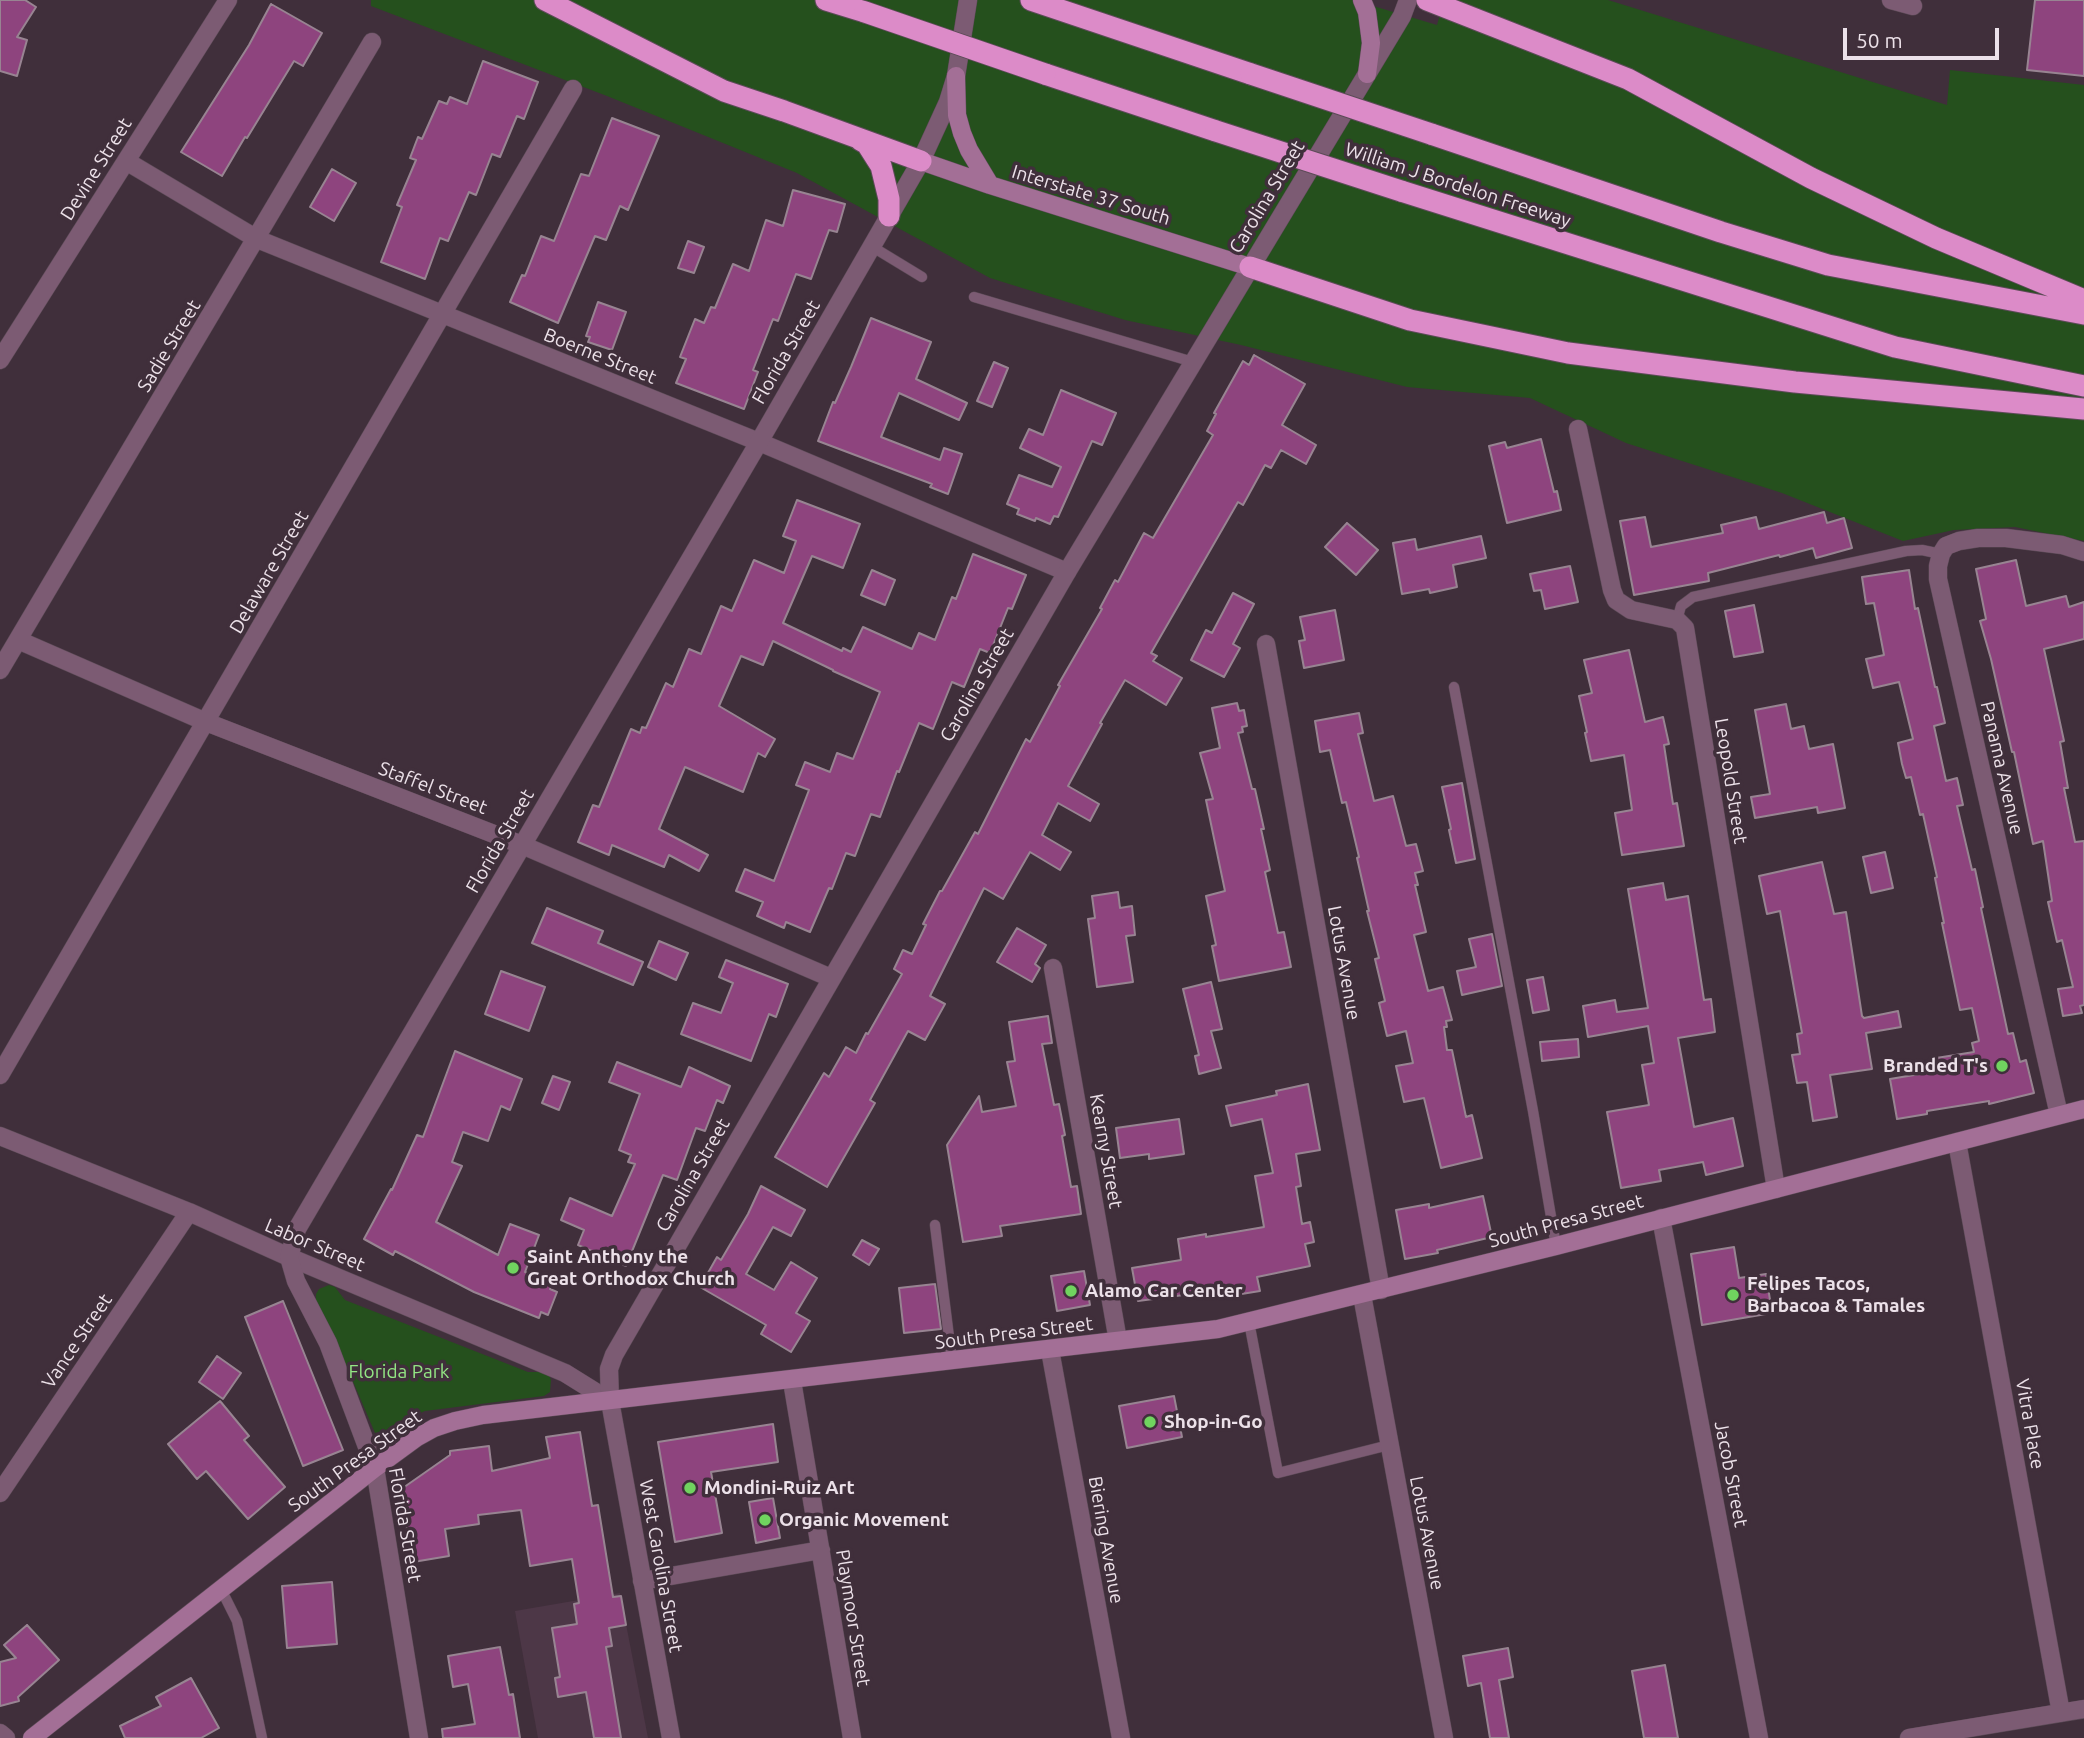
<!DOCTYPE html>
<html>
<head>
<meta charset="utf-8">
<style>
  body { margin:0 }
  #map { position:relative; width:2084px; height:1738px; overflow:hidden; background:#402f3b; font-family:Ubuntu,sans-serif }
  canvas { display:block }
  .scale { position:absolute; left:1843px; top:28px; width:156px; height:32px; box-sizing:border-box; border:4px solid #ece1e9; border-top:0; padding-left:9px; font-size:21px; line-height:24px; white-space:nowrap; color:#ece1e9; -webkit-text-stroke:5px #402f3b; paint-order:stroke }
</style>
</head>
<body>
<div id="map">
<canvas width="2084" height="1738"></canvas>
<div class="scale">50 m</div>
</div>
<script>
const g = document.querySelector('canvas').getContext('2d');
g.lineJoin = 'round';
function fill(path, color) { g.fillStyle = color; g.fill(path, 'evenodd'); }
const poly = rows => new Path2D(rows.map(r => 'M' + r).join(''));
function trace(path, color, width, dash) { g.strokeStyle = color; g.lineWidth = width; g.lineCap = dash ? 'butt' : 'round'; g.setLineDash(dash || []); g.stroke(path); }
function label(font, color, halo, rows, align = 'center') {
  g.font = font + ' Ubuntu,sans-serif'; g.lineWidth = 7; g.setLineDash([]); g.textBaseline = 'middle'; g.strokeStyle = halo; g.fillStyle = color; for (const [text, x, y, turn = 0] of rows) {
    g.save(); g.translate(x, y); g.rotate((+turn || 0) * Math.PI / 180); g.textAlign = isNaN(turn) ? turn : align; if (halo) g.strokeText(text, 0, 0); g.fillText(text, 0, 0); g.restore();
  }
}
fill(poly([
  [620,1593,648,1738,538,1738,515,1611]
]), '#4d3747');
fill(poly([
  [371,0,1353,0,1437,25,1444,0,1608,0,1947,105,1950,70,2084,85,2084,541,2015,527,1954,530,1903,541,1782,493,1626,443,1530,398,1407,387,1241,345,1125,320,990,278,797,173,607,96,371,6],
  [329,1285,335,1287,345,1300,528,1372,543,1372,549,1375,551,1380,550,1392,544,1396,425,1411,418,1414,383,1441,380,1441,378,1440,334,1337,316,1303,316,1294,319,1289]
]), '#25501d');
const building = poly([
  [0,0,25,0,36,7,17,37,27,40,17,76,0,71,0,0],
  [2035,0,2084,0,2084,76,2027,70,2035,0],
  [271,4,322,33,303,66,294,61,247,138,245,137,222,176,181,152,249,45,271,4],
  [483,61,538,82,524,119,517,116,500,157,492,154,476,195,469,192,448,241,440,238,425,279,381,262,402,207,397,205,416,160,410,158,418,137,422,139,439,101,447,104,450,97,467,104,483,61],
  [612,118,659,136,628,210,620,206,606,240,595,236,558,323,510,302,522,275,525,276,541,236,554,241,581,174,589,176,612,118],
  [332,169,356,183,334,221,310,207,332,169],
  [793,190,845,204,837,232,829,230,811,279,796,274,778,321,773,319,753,370,758,372,744,409,676,383,686,359,680,357,695,319,704,323,711,307,715,308,733,264,749,271,766,220,783,226,793,190],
  [688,241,704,247,694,273,678,268,688,241],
  [598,302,626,312,612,350,588,342,590,337,586,336,598,302],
  [871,318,931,342,916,379,967,403,959,420,899,393,881,437,940,460,944,448,962,454,948,494,930,487,932,484,818,441,833,402,835,403,851,367,871,318],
  [1254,355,1305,384,1282,425,1316,445,1306,464,1281,450,1271,468,1265,465,1243,505,1238,502,1151,653,1157,656,1153,661,1182,678,1166,705,1125,680,1100,723,1102,724,1068,786,1099,804,1090,821,1058,803,1042,835,1071,852,1060,870,1030,852,1003,899,984,888,930,996,945,1004,925,1040,908,1031,870,1100,875,1103,827,1187,775,1157,824,1073,829,1077,846,1047,856,1053,866,1033,868,1034,902,974,894,969,903,950,912,954,926,925,923,924,940,891,942,891,975,832,978,834,1026,739,1030,742,1060,686,1058,685,1102,609,1100,608,1115,580,1118,582,1144,533,1153,538,1213,435,1207,431,1216,414,1214,413,1243,361,1249,365,1254,355],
  [994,362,1008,368,992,407,977,401,994,362],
  [1061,390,1116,413,1102,445,1092,441,1058,517,1054,516,1050,524,1036,518,1035,521,1017,514,1019,509,1007,504,1019,475,1052,487,1061,467,1020,448,1029,429,1043,435,1061,390],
  [1541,439,1554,492,1557,491,1561,510,1507,523,1489,446,1505,442,1507,448,1541,439],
  [797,500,860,524,843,568,812,556,783,623,842,651,843,648,851,652,863,627,912,649,919,633,935,640,952,597,956,599,973,554,1026,575,1012,609,1008,608,990,653,980,649,964,687,952,682,933,729,919,723,899,772,897,771,880,817,871,814,855,856,846,853,832,889,829,888,810,932,786,922,784,928,757,916,763,902,736,891,745,869,774,881,809,790,796,785,805,762,830,772,837,753,853,759,880,692,833,671,833,670,773,641,763,665,741,656,719,706,775,739,765,757,758,753,743,792,685,767,659,829,708,855,699,871,669,855,664,867,612,845,609,855,578,842,593,805,599,807,631,729,640,733,642,727,646,728,666,683,673,687,689,649,701,654,721,606,732,611,754,560,784,573,796,541,783,536,797,500],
  [1824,512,1827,523,1844,518,1852,548,1816,558,1813,548,1780,557,1779,555,1708,573,1709,581,1634,595,1620,521,1645,517,1651,547,1723,533,1721,525,1756,517,1759,529,1824,512],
  [1347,523,1378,550,1356,575,1325,547,1347,523],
  [1481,536,1486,558,1453,565,1457,587,1430,593,1429,589,1402,594,1393,543,1415,539,1417,550,1481,536],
  [2016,560,2026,606,2066,596,2069,607,2084,602,2084,639,2044,649,2064,741,2060,742,2068,788,2064,788,2075,842,2084,841,2084,1005,2080,1006,2082,1013,2063,1016,2058,989,2073,987,2062,940,2057,942,2048,902,2052,901,2043,841,2033,844,2014,752,2012,752,1991,659,1980,621,1986,619,1976,569,2016,560],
  [1570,566,1578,602,1545,609,1541,590,1534,591,1530,574,1570,566],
  [872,570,895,580,885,605,861,595,872,570],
  [1909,570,1915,609,1918,608,1935,687,1937,687,1945,723,1934,726,1946,781,1957,778,1963,805,1957,806,1972,870,1975,869,1983,907,1981,908,2008,1034,2013,1033,2020,1062,2026,1060,2034,1093,1989,1104,1989,1101,1927,1111,1927,1114,1897,1119,1890,1079,1932,1072,1930,1059,1974,1052,1972,1043,1979,1041,1972,1008,1960,1010,1942,923,1944,923,1935,878,1937,877,1923,814,1920,815,1911,777,1906,778,1902,764,1898,743,1913,739,1899,682,1873,688,1866,659,1884,655,1874,603,1866,604,1862,577,1909,570],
  [1233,593,1254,604,1233,644,1240,648,1224,677,1191,660,1206,630,1212,633,1233,593],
  [1754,605,1763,652,1734,657,1725,611,1754,605],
  [1335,610,1344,660,1304,668,1299,641,1305,640,1300,617,1335,610],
  [1629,650,1645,722,1663,717,1669,744,1664,745,1673,804,1677,803,1684,846,1622,855,1615,813,1632,810,1624,755,1591,761,1585,733,1587,732,1579,696,1592,693,1584,660,1629,650],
  [1237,703,1239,711,1244,710,1247,726,1242,727,1243,732,1238,733,1252,789,1255,789,1264,829,1261,829,1270,870,1265,872,1278,933,1284,932,1291,967,1219,981,1212,946,1216,945,1206,896,1225,891,1206,800,1213,799,1200,753,1220,748,1212,708,1237,703],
  [1786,704,1791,729,1804,726,1809,749,1833,744,1845,808,1818,813,1817,807,1755,818,1751,797,1770,794,1755,710,1786,704],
  [1359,713,1363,733,1358,734,1374,801,1393,796,1406,846,1416,844,1423,871,1415,873,1418,885,1415,885,1426,932,1414,935,1428,991,1443,987,1452,1020,1446,1021,1447,1027,1444,1027,1447,1050,1452,1050,1466,1117,1472,1115,1482,1158,1441,1168,1424,1098,1404,1102,1396,1066,1413,1063,1406,1031,1387,1036,1379,1003,1385,1001,1375,959,1379,958,1367,911,1369,911,1357,858,1359,857,1346,802,1342,803,1330,750,1320,752,1315,721,1359,713],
  [1462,783,1475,859,1456,863,1449,830,1451,829,1442,787,1462,783],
  [1885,852,1893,888,1871,893,1863,857,1885,852],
  [1822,862,1834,914,1846,912,1862,1016,1864,1018,1898,1011,1901,1027,1866,1033,1872,1069,1830,1075,1837,1117,1813,1121,1807,1082,1797,1083,1792,1055,1800,1054,1797,1034,1802,1033,1780,911,1767,914,1759,876,1822,862],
  [1663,883,1666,900,1688,896,1704,1000,1711,999,1715,1032,1678,1038,1694,1127,1733,1118,1743,1166,1706,1175,1703,1162,1659,1170,1661,1181,1621,1188,1607,1112,1649,1105,1642,1065,1654,1063,1648,1026,1588,1037,1583,1006,1615,1000,1617,1012,1648,1008,1628,889,1663,883],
  [1118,892,1120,908,1132,906,1135,935,1126,936,1133,982,1097,987,1088,919,1095,918,1092,896,1118,892],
  [547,908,603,931,598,943,643,962,633,985,532,943,547,908],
  [1017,928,1046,945,1035,964,1040,968,1032,982,997,962,1017,928],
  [1492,934,1502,986,1462,995,1457,971,1476,967,1469,939,1492,934],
  [659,941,688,953,676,980,648,967,659,941],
  [726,960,788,984,776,1017,769,1014,751,1061,681,1034,693,1003,721,1013,733,983,719,977,726,960],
  [501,971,545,987,529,1031,485,1014,501,971],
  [1543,977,1549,1010,1533,1013,1527,980,1543,977],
  [1211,982,1222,1029,1211,1031,1221,1068,1199,1074,1195,1056,1199,1055,1183,989,1211,982],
  [1048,1016,1052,1043,1042,1044,1054,1105,1059,1104,1065,1135,1062,1136,1071,1187,1077,1186,1081,1214,1000,1226,1002,1236,963,1242,947,1145,979,1096,982,1112,1016,1106,1007,1062,1015,1061,1009,1022,1048,1016],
  [1578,1039,1579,1057,1542,1061,1540,1042,1578,1039],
  [455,1051,522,1079,510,1110,501,1106,488,1141,463,1132,452,1162,462,1166,436,1222,498,1255,510,1224,539,1235,525,1272,552,1283,550,1289,557,1292,548,1315,541,1312,539,1318,474,1292,395,1251,393,1255,364,1239,391,1189,392,1190,417,1135,423,1137,455,1051],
  [617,1062,681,1087,689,1067,730,1086,723,1103,717,1100,705,1131,696,1128,677,1180,663,1175,626,1266,578,1245,584,1230,561,1220,570,1198,612,1216,635,1164,628,1162,631,1155,619,1150,640,1094,609,1082,617,1062],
  [553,1076,570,1082,559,1110,542,1103,553,1076],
  [1308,1084,1320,1150,1296,1154,1301,1186,1296,1187,1302,1224,1310,1222,1314,1242,1305,1244,1310,1266,1257,1277,1260,1291,1223,1297,1222,1290,1138,1301,1132,1268,1181,1260,1178,1239,1206,1234,1206,1237,1264,1227,1255,1176,1273,1173,1262,1119,1231,1126,1226,1106,1277,1095,1276,1091,1308,1084],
  [1179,1119,1184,1154,1149,1159,1149,1154,1120,1158,1116,1128,1179,1119],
  [761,1186,805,1210,791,1236,773,1227,746,1274,774,1290,791,1262,817,1278,796,1313,810,1321,791,1352,761,1334,766,1325,700,1287,717,1257,721,1260,748,1214,761,1186],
  [1483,1196,1492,1237,1437,1250,1438,1253,1405,1259,1396,1210,1429,1204,1429,1208,1483,1196],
  [862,1240,879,1249,869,1265,853,1255,862,1240],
  [1734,1247,1739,1278,1766,1274,1772,1313,1702,1325,1691,1254,1734,1247],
  [1084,1271,1090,1305,1057,1311,1051,1276,1084,1271],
  [935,1284,941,1329,904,1333,899,1288,935,1284],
  [283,1301,343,1450,303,1466,245,1317,283,1301],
  [217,1356,241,1373,223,1399,199,1382,217,1356],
  [1174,1396,1182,1437,1127,1448,1119,1406,1174,1396],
  [220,1401,249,1436,244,1440,285,1487,248,1519,206,1471,197,1479,168,1444,220,1401],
  [773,1424,778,1462,711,1472,722,1533,675,1542,658,1442,773,1424],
  [580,1432,592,1506,598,1505,613,1597,621,1596,626,1625,609,1628,612,1646,606,1647,621,1738,594,1738,586,1692,558,1697,555,1678,560,1677,552,1628,577,1624,574,1604,579,1603,572,1559,530,1566,521,1510,478,1515,479,1524,445,1529,449,1556,413,1562,400,1490,450,1455,450,1451,489,1446,492,1471,550,1458,546,1437,580,1432],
  [773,1498,780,1538,756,1543,749,1502,773,1498],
  [332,1582,337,1644,287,1648,282,1586,332,1582],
  [27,1625,59,1660,18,1697,19,1701,0,1706,0,1662,16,1658,4,1645,27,1625],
  [500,1647,509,1695,513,1694,520,1738,443,1738,442,1729,475,1724,468,1684,453,1687,448,1656,500,1647],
  [1508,1648,1513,1677,1499,1680,1509,1738,1490,1738,1481,1683,1468,1686,1463,1656,1508,1648],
  [1665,1665,1678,1738,1644,1738,1632,1671,1665,1665],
  [191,1678,219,1728,201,1738,125,1738,120,1726,161,1706,156,1697,191,1678]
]);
fill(building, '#8e447e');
trace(building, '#988492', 2);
const service = poly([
  [871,246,922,277],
  [974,297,1193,362],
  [1677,620,1681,606,1693,597,1906,551,1922,550,1941,554],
  [1454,687,1533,1111,1556,1246],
  [935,1225,952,1361],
  [1249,1322,1278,1473,1389,1445],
  [221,1589,237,1621,262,1738]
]);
const minor = poly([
  [1891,0,1913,6],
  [126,161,257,239,759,442,1067,572],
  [0,360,228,0],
  [1578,429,1612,590,1616,600,1631,610,1677,620,1685,628,1776,1189],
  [18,640,206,722,522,845,831,978],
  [1266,644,1381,1290],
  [0,670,372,42],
  [1053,968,1118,1341],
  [0,1075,573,89],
  [2059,1115,1938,579,1938,566,1941,554,1946,546,1959,541,1978,538,2006,538,2062,545,2084,552],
  [0,1136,189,1212,289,1257,565,1373,610,1401],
  [1957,1142,2061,1713],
  [1661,1218,1759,1738],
  [1362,1295,1444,1738],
  [1050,1350,1121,1738],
  [792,1381,852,1738],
  [0,1493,189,1212],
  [642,1581,821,1550],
  [0,1733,6,1738],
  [1909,1738,2084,1709]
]);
const tertiary = poly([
  [419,1738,375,1468,328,1343,296,1281,289,1257,297,1229,759,442,921,161,948,102,956,76,968,0],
  [671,1738,610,1401,609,1369,614,1355,1067,572,1402,16,1408,0]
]);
const secondary = poly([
  [1362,0,1367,12,1371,43,1367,74],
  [956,76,957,115,962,133,969,150,990,185],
  [921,161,990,185,1250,267],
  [32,1738,375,1468,416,1438,434,1428,455,1421,483,1415,1218,1329,1556,1246,2084,1109]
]);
const motorway = poly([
  [545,0,724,91,784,111,921,161],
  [826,0,865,12],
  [1031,0,1251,74],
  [1427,0,1628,79,1811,178,1936,238,2084,300],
  [1045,74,1216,131],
  [1431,134,1721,232,1828,265,2084,314],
  [860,140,867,144,881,166,889,199,889,216],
  [1401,191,1895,347,2084,386],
  [1250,267,1410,320,1568,353,1795,382,2084,409]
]);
trace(service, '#5c4b57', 11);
trace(minor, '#5c4b57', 19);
trace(tertiary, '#5c4b57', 19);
trace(secondary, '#5c4b57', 19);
trace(motorway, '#5c4b57', 23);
trace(service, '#7c5b73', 10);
trace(minor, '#7c5b73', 18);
trace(tertiary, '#7c5b73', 18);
trace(secondary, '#a36f96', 18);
trace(motorway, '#dc8bc8', 21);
const motorwayBridge = poly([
  [865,12,1045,74],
  [1251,74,1431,134],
  [1216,131,1401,191]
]);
trace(motorwayBridge, '#5c4b57', 23, []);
trace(motorwayBridge, '#dc8bc8', 21);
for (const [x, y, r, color] of [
  [2002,1066,7,"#70d35f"],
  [513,1268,7,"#70d35f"],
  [1071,1291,7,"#70d35f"],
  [1733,1295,7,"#70d35f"],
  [1150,1422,7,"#70d35f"],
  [690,1488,7,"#70d35f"],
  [765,1520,7,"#70d35f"]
]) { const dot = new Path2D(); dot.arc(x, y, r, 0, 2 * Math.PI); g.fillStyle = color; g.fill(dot); trace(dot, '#402f3b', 2.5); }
label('19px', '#ece1e9', '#402f3b', [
  ["Devine Street",96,169,-58],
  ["William J Bordelon Freeway",1458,185,18],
  ["Interstate 37 South",1091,195,17],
  ["Carolina Street",1267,197,-59],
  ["Sadie Street",169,346,-59],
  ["Florida Street",786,352,-60],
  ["Boerne Street",600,356,22],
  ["Delaware Street",269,572,-60],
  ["Carolina Street",977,685,-60],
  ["Panama Avenue",2002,768,77],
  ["Leopold Street",1731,781,81],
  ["Staffel Street",433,788,21],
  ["Florida Street",500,841,-60],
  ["Lotus Avenue",1344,963,80],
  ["Kearny Street",1106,1151,80],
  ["Carolina Street",693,1175,-60],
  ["South Presa Street",1566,1221,-15],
  ["Labor Street",315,1245,23],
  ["South Presa Street",1014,1333,-7],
  ["Vance Street",77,1341,-56],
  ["Vitra Place",2030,1424,80],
  ["South Presa Street",355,1461,-36],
  ["Jacob Street",1731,1474,79],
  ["Florida Street",405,1525,80],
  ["Lotus Avenue",1427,1533,79],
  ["Biering Avenue",1106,1540,80],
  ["West Carolina Street",661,1566,80],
  ["Playmoor Street",853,1618,81]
]);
label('bold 19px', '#ece1e9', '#402f3b', [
  ["Branded T's",1988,1066,"right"],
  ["Saint Anthony the",527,1257],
  ["Great Orthodox Church",527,1279],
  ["Felipes Tacos,",1747,1284],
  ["Barbacoa & Tamales",1747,1306],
  ["Alamo Car Center",1085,1291],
  ["Shop-in-Go",1164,1422],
  ["Mondini-Ruiz Art",704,1488],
  ["Organic Movement",779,1520]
], 'left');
label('19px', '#93e684', '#402f3b', [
  ["Florida Park",399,1372]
]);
</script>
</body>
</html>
